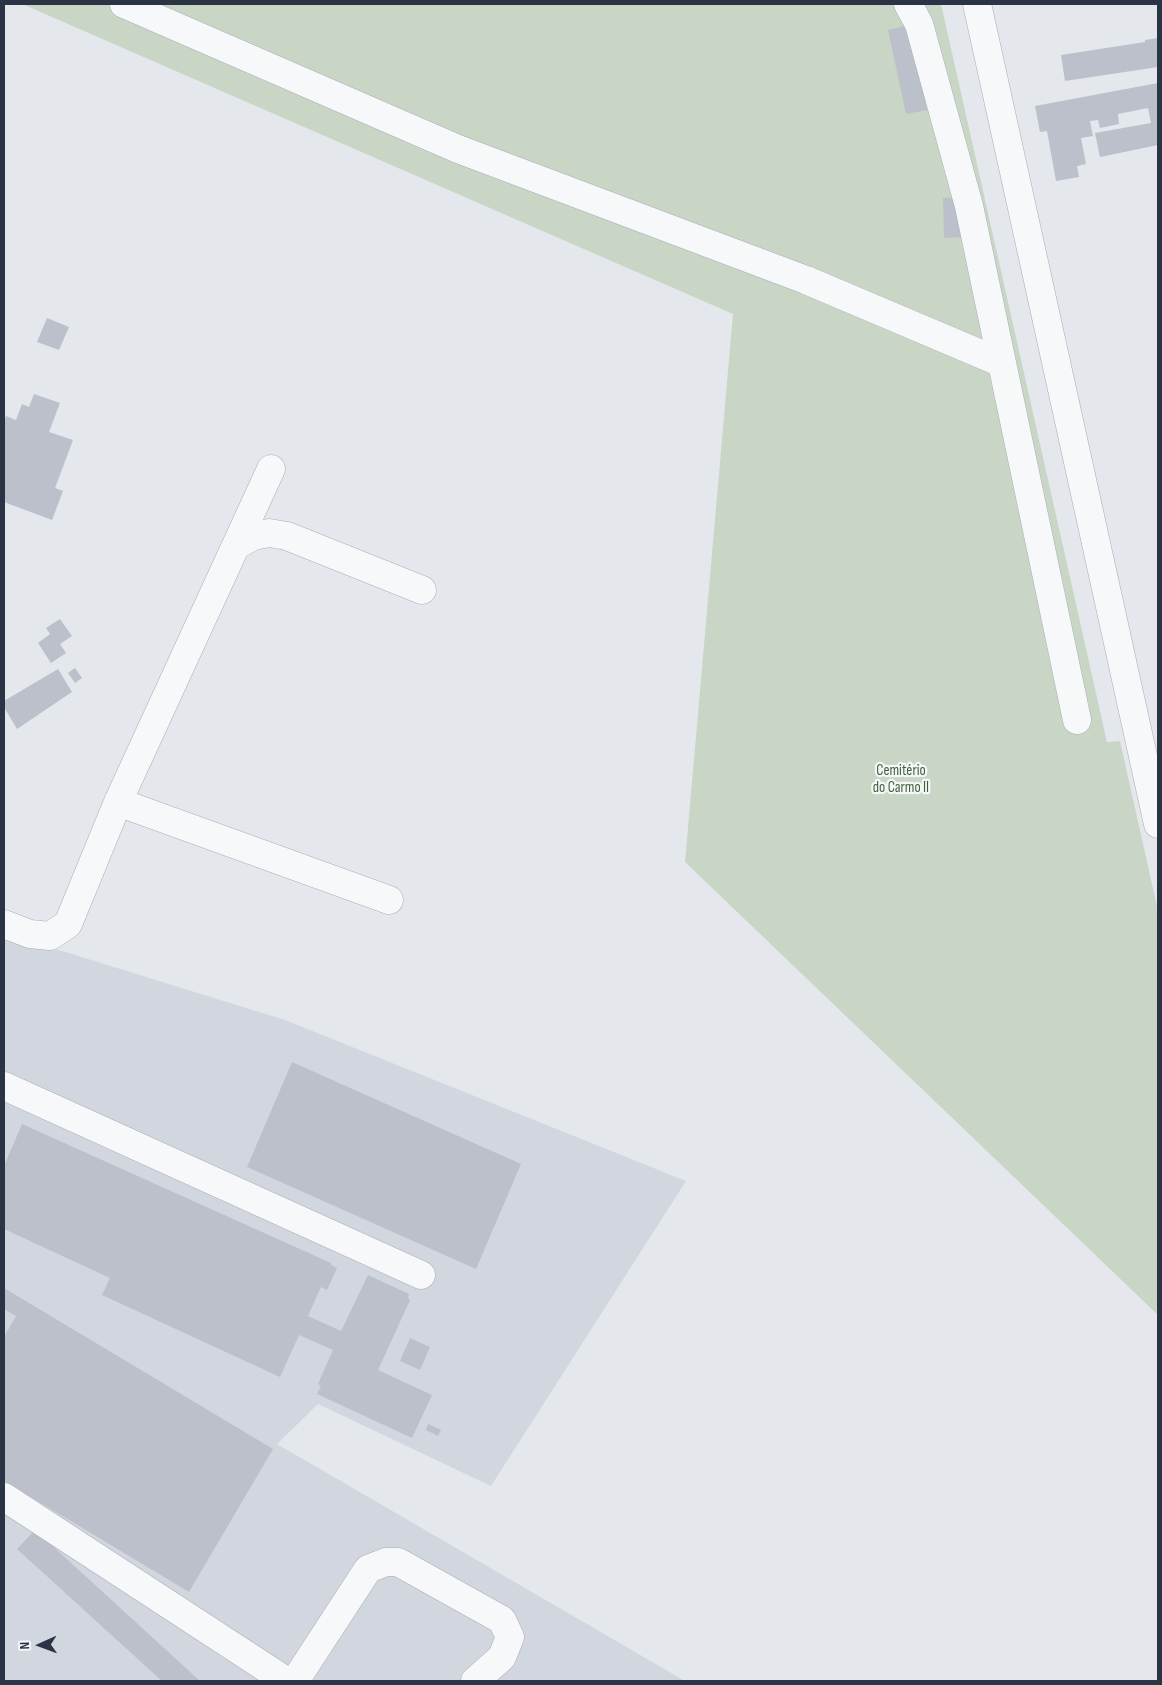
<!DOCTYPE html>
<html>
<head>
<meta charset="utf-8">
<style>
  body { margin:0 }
  #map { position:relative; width:1162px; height:1685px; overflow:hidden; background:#e4e7ec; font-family:"Sofia Sans Condensed",sans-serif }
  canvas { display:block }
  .frame { position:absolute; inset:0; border:5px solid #2b3445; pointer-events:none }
  .north { position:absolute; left:15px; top:1620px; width:50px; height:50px; -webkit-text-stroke:4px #f4f6f9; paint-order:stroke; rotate:268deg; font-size:14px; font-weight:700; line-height:20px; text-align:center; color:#2b3445 }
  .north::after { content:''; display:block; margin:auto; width:18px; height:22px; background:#2b3445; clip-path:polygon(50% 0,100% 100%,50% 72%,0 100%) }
</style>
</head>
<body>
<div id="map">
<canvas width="1162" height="1685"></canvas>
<div class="frame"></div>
<div class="north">N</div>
</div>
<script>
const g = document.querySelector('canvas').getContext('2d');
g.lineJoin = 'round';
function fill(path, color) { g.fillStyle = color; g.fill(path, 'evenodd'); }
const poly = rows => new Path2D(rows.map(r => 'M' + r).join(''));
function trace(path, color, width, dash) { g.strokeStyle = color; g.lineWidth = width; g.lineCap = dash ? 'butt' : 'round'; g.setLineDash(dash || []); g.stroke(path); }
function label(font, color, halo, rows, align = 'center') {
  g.font = font + ' "Sofia Sans Condensed",sans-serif'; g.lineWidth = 4.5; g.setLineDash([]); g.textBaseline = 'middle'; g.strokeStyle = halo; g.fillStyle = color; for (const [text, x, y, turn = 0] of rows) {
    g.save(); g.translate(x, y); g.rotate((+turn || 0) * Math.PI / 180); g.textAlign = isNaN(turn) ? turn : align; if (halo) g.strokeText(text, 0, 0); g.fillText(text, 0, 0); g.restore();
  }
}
fill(poly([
  [4,933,285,1020,686,1181,491,1486,318,1404,277,1444,685,1681,4,1681]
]), '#d2d6de');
fill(poly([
  [22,4,941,4,1107,742,1120,741,1158,911,1158,1315,685,862,733,314]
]), '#c9d6c5');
fill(poly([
  [909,25,927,110,906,114,888,30],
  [1158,38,1158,67,1065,81,1061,55,1145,42,1145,40],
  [1158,83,1158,145,1100,157,1095,133,1151,123,1148,108,1118,114,1119,124,1100,128,1098,120,1090,121,1093,136,1081,138,1086,164,1077,166,1079,177,1056,181,1047,131,1040,132,1035,106],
  [960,197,962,237,944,238,943,198],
  [47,318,69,327,59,350,37,342],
  [34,394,60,403,49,432,73,440,55,488,63,491,52,520,4,502,4,421,6,416,16,420,22,404,29,407],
  [60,619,72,636,60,644,66,653,51,663,38,643,50,634,46,628],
  [75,668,82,678,75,683,68,673],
  [58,669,72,692,17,729,4,707,4,701],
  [292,1062,521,1164,476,1269,247,1167],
  [22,1124,331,1263,331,1265,337,1268,327,1290,321,1287,308,1316,341,1331,368,1275,409,1294,408,1298,410,1300,378,1370,432,1395,412,1438,317,1394,321,1386,318,1384,333,1350,299,1335,280,1377,102,1295,110,1278,4,1229,4,1166],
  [4,1288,273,1449,189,1592,4,1481,4,1337,16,1316,4,1309],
  [410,1338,430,1347,420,1370,400,1361],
  [428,1424,441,1430,438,1436,426,1430],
  [35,1530,200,1681,162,1681,17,1549]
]), '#bbc0ca');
const minor = poly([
  [124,4,458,149,806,280,1002,363],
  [908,4,919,24,969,206,1077,720],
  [977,4,1158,824],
  [243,535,239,544,253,536,269,533,287,536,422,590],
  [118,802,389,900],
  [4,924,30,934,50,936,68,924,118,802,271,469],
  [4,1086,421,1275],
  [4,1497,286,1681],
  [295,1681,368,1569,386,1562,398,1562,502,1620,510,1637,502,1657,475,1681]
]);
trace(minor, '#a9aeb7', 29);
trace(minor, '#f7f8fa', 28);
label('15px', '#3f6138', '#f4f6f9', [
  ["Cemitério",901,771],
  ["do Carmo II",901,788]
]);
</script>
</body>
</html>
